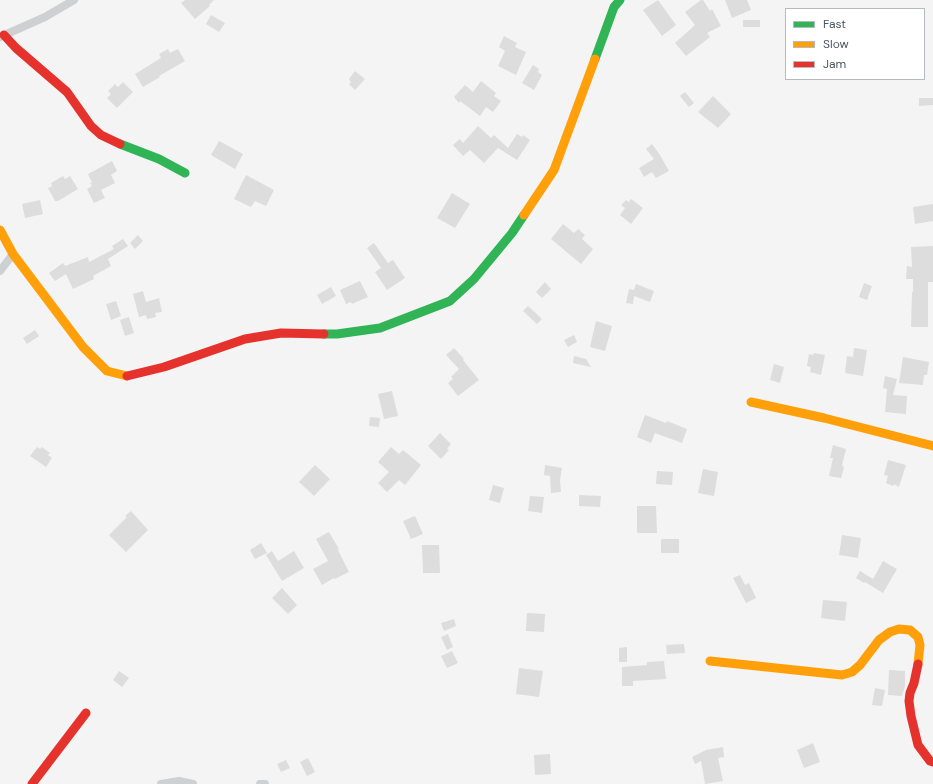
<!DOCTYPE html>
<html>
<head>
<meta charset="utf-8">
<style>
  body { margin:0 }
  #map { position:relative; width:933px; height:784px; overflow:hidden; background:#f4f4f4; font-family:"DM Sans",sans-serif }
  canvas { display:block }
  .legend { position:absolute; left:785px; top:8px; width:140px; height:72px; box-sizing:border-box; background:#fff; border:1px solid #b7bbc0; margin:0; padding:5px 7px; list-style:none; font-size:12px; color:#4a5661 }
  .legend li { display:flex; align-items:center; gap:8px; height:20px }
  .legend b { width:20px; border:1px solid #b7bbc0 }
</style>
</head>
<body>
<div id="map">
<canvas width="933" height="784"></canvas>
<ul class="legend">
<li><b style="height:5px;background:#30b455"></b>Fast</li>
<li><b style="height:5px;background:#ff9f0a"></b>Slow</li>
<li><b style="height:5px;background:#e5322d"></b>Jam</li>
</ul>
</div>
<script>
const g = document.querySelector('canvas').getContext('2d');
g.lineJoin = 'round';
function fill(path, color) { g.fillStyle = color; g.fill(path, 'evenodd'); }
const poly = rows => new Path2D(rows.map(r => 'M' + r).join(''));
function trace(path, color, width, dash) { g.strokeStyle = color; g.lineWidth = width; g.lineCap = dash ? 'butt' : 'round'; g.setLineDash(dash || []); g.stroke(path); }
fill(poly([
  [185,0,214,0,209,5,210,6,195,19,181,3],
  [658,0,676,25,662,36,643,10],
  [701,0,703,0,710,11,712,9,721,26,707,33,710,37,686,56,675,43,695,25,685,12],
  [725,0,747,0,751,10,732,18],
  [211,15,225,23,219,32,206,24],
  [743,20,760,20,760,27,743,27],
  [504,36,517,43,515,47,526,52,516,75,498,66,505,51,499,47],
  [168,49,170,53,178,49,185,61,159,76,160,77,143,87,135,74,161,58,159,54],
  [533,65,539,69,538,72,542,75,534,90,522,83],
  [355,71,365,79,355,90,349,84,351,82,349,79],
  [481,81,496,93,494,96,501,101,493,112,486,107,480,116,460,101,459,103,454,97,465,85,473,92],
  [123,82,133,92,117,108,107,98,111,94,108,91,115,84,118,87],
  [685,92,694,103,689,107,680,96],
  [713,96,731,114,718,128,698,112],
  [919,98,933,98,933,105,919,106],
  [478,126,491,138,494,135,508,148,517,134,522,137,523,135,530,140,517,160,498,148,484,163,470,150,463,156,453,145,460,139,463,143],
  [219,141,243,154,235,169,211,155],
  [652,144,660,155,669,171,656,178,652,172,644,177,639,168,654,159,646,149],
  [112,161,117,171,111,175,115,183,101,190,105,198,94,203,87,189,92,186,90,183,92,183,88,174],
  [246,175,274,190,266,206,255,201,251,207,234,199],
  [63,176,65,179,70,176,78,189,58,201,55,201,48,188,52,186,51,183],
  [452,193,470,204,455,228,437,218],
  [631,199,643,208,631,224,620,215,625,208,621,205,626,200,629,202],
  [40,200,43,214,25,218,22,204],
  [933,204,933,221,915,224,913,207],
  [563,224,574,233,578,229,585,235,582,239,593,249,581,264,551,239],
  [138,235,143,241,135,249,130,243],
  [123,239,128,246,108,259,111,266,93,276,94,279,73,289,66,274,55,281,49,273,63,263,65,266,88,257,89,262,114,249,112,246],
  [374,243,388,263,393,260,405,278,387,290,375,272,381,268,367,248],
  [933,246,933,282,928,282,928,327,911,327,912,292,913,292,913,279,906,279,907,266,912,267,911,247],
  [360,281,368,297,352,304,351,302,346,304,340,290],
  [545,282,551,289,542,298,536,292],
  [864,283,872,286,867,300,859,297],
  [636,284,654,291,650,302,634,296,633,304,626,303,629,289,634,290],
  [331,287,336,296,322,304,317,295],
  [143,291,146,302,159,298,162,312,155,313,156,317,147,319,146,315,139,317,133,294],
  [116,301,121,316,111,320,106,304],
  [528,306,542,319,537,324,523,311],
  [129,317,134,333,125,336,120,320],
  [596,321,612,326,605,351,590,347],
  [35,330,39,336,27,344,23,338],
  [574,335,577,342,568,347,564,340],
  [454,348,464,359,463,360,479,380,458,396,448,383,453,379,451,377,459,369,446,355],
  [854,348,867,350,863,376,845,373,847,356,853,357],
  [814,353,825,355,821,375,810,372,811,367,807,366,809,354,813,355],
  [574,356,586,359,591,367,573,363],
  [903,357,929,362,927,375,924,375,923,385,899,383],
  [774,364,784,367,780,383,770,380],
  [885,376,897,379,893,395,907,396,906,414,885,412,887,389,883,388],
  [392,391,398,416,384,419,378,394],
  [645,415,666,423,667,421,687,429,682,443,655,433,651,443,637,437],
  [370,417,380,418,379,427,369,426],
  [440,433,451,444,447,449,449,450,441,459,428,446],
  [833,445,846,449,842,466,844,467,841,478,829,476,833,458,830,458],
  [37,447,40,449,42,447,50,453,48,455,52,458,46,467,30,456],
  [391,447,399,454,403,450,421,465,405,485,399,480,387,492,378,483,389,472,378,462],
  [888,460,906,465,899,487,894,484,893,486,886,483,888,476,884,475],
  [315,465,330,479,314,496,299,482],
  [545,465,562,468,560,480,561,492,551,493,550,476,544,475],
  [703,469,718,472,714,496,698,493],
  [657,471,673,472,672,485,656,484],
  [493,485,504,488,500,503,489,500],
  [579,495,601,496,600,507,579,506],
  [530,496,544,497,542,513,528,511],
  [637,506,656,506,657,533,637,533],
  [131,511,148,530,126,552,109,535,127,517,125,516],
  [415,516,423,534,411,539,403,521],
  [329,532,339,549,338,550,349,572,335,579,334,578,322,585,313,569,328,561,316,539],
  [842,535,861,538,858,558,839,555],
  [661,539,679,539,679,553,661,553],
  [261,543,267,553,255,559,250,550],
  [422,545,439,545,440,573,423,573],
  [272,551,278,561,294,551,304,568,282,581,266,555],
  [883,561,897,569,883,593,865,582,864,583,856,578,860,571,873,579],
  [740,575,745,585,749,583,756,598,746,603,733,578],
  [282,588,297,605,288,614,272,598],
  [823,600,847,602,845,621,821,618],
  [527,613,545,614,544,632,526,631],
  [454,619,456,626,444,631,441,623],
  [448,634,453,647,447,650,441,637],
  [684,644,685,653,667,654,666,645],
  [627,647,627,662,619,662,619,648],
  [452,651,458,663,447,668,441,656],
  [664,661,666,679,633,681,633,686,622,686,622,667,647,665,647,662],
  [519,668,543,671,539,697,516,694],
  [889,670,905,671,905,686,902,696,888,695],
  [119,671,129,678,122,687,113,680],
  [875,688,885,690,882,706,872,705],
  [813,743,820,762,804,768,797,750],
  [723,747,724,757,718,758,723,781,705,784,701,761,695,764,692,757,706,750],
  [550,754,551,774,535,775,534,755],
  [308,758,315,772,307,776,300,762],
  [286,760,290,768,281,772,277,764]
]), '#ddddde');
trace(poly([
  [0,37,45,17,74,0],
  [0,271,13,254],
  [161,784,179,781,193,784],
  [260,784,265,784]
]), '#ced0d2', 8);
trace(poly([
  [595,59,614,7,620,0],
  [120,144,159,159,185,173],
  [324,334,337,334,380,328,450,301,474,279,512,233,524,215]
]), '#30b455', 9);
trace(poly([
  [524,215,554,170,595,59],
  [0,230,13,254,83,347,107,371,127,376],
  [751,402,824,418,933,446],
  [710,661,842,675,852,672,860,665,879,640,890,632,899,629,910,630,918,637,920,645,918,664]
]), '#ff9f0a', 9);
trace(poly([
  [4,35,16,48,67,92,91,126,101,135,120,144],
  [127,376,164,367,245,339,281,333,324,334],
  [918,664,914,683,910,693,909,701,911,716,918,745,930,761,933,762],
  [32,784,86,713]
]), '#e5322d', 9);
</script>
</body>
</html>
